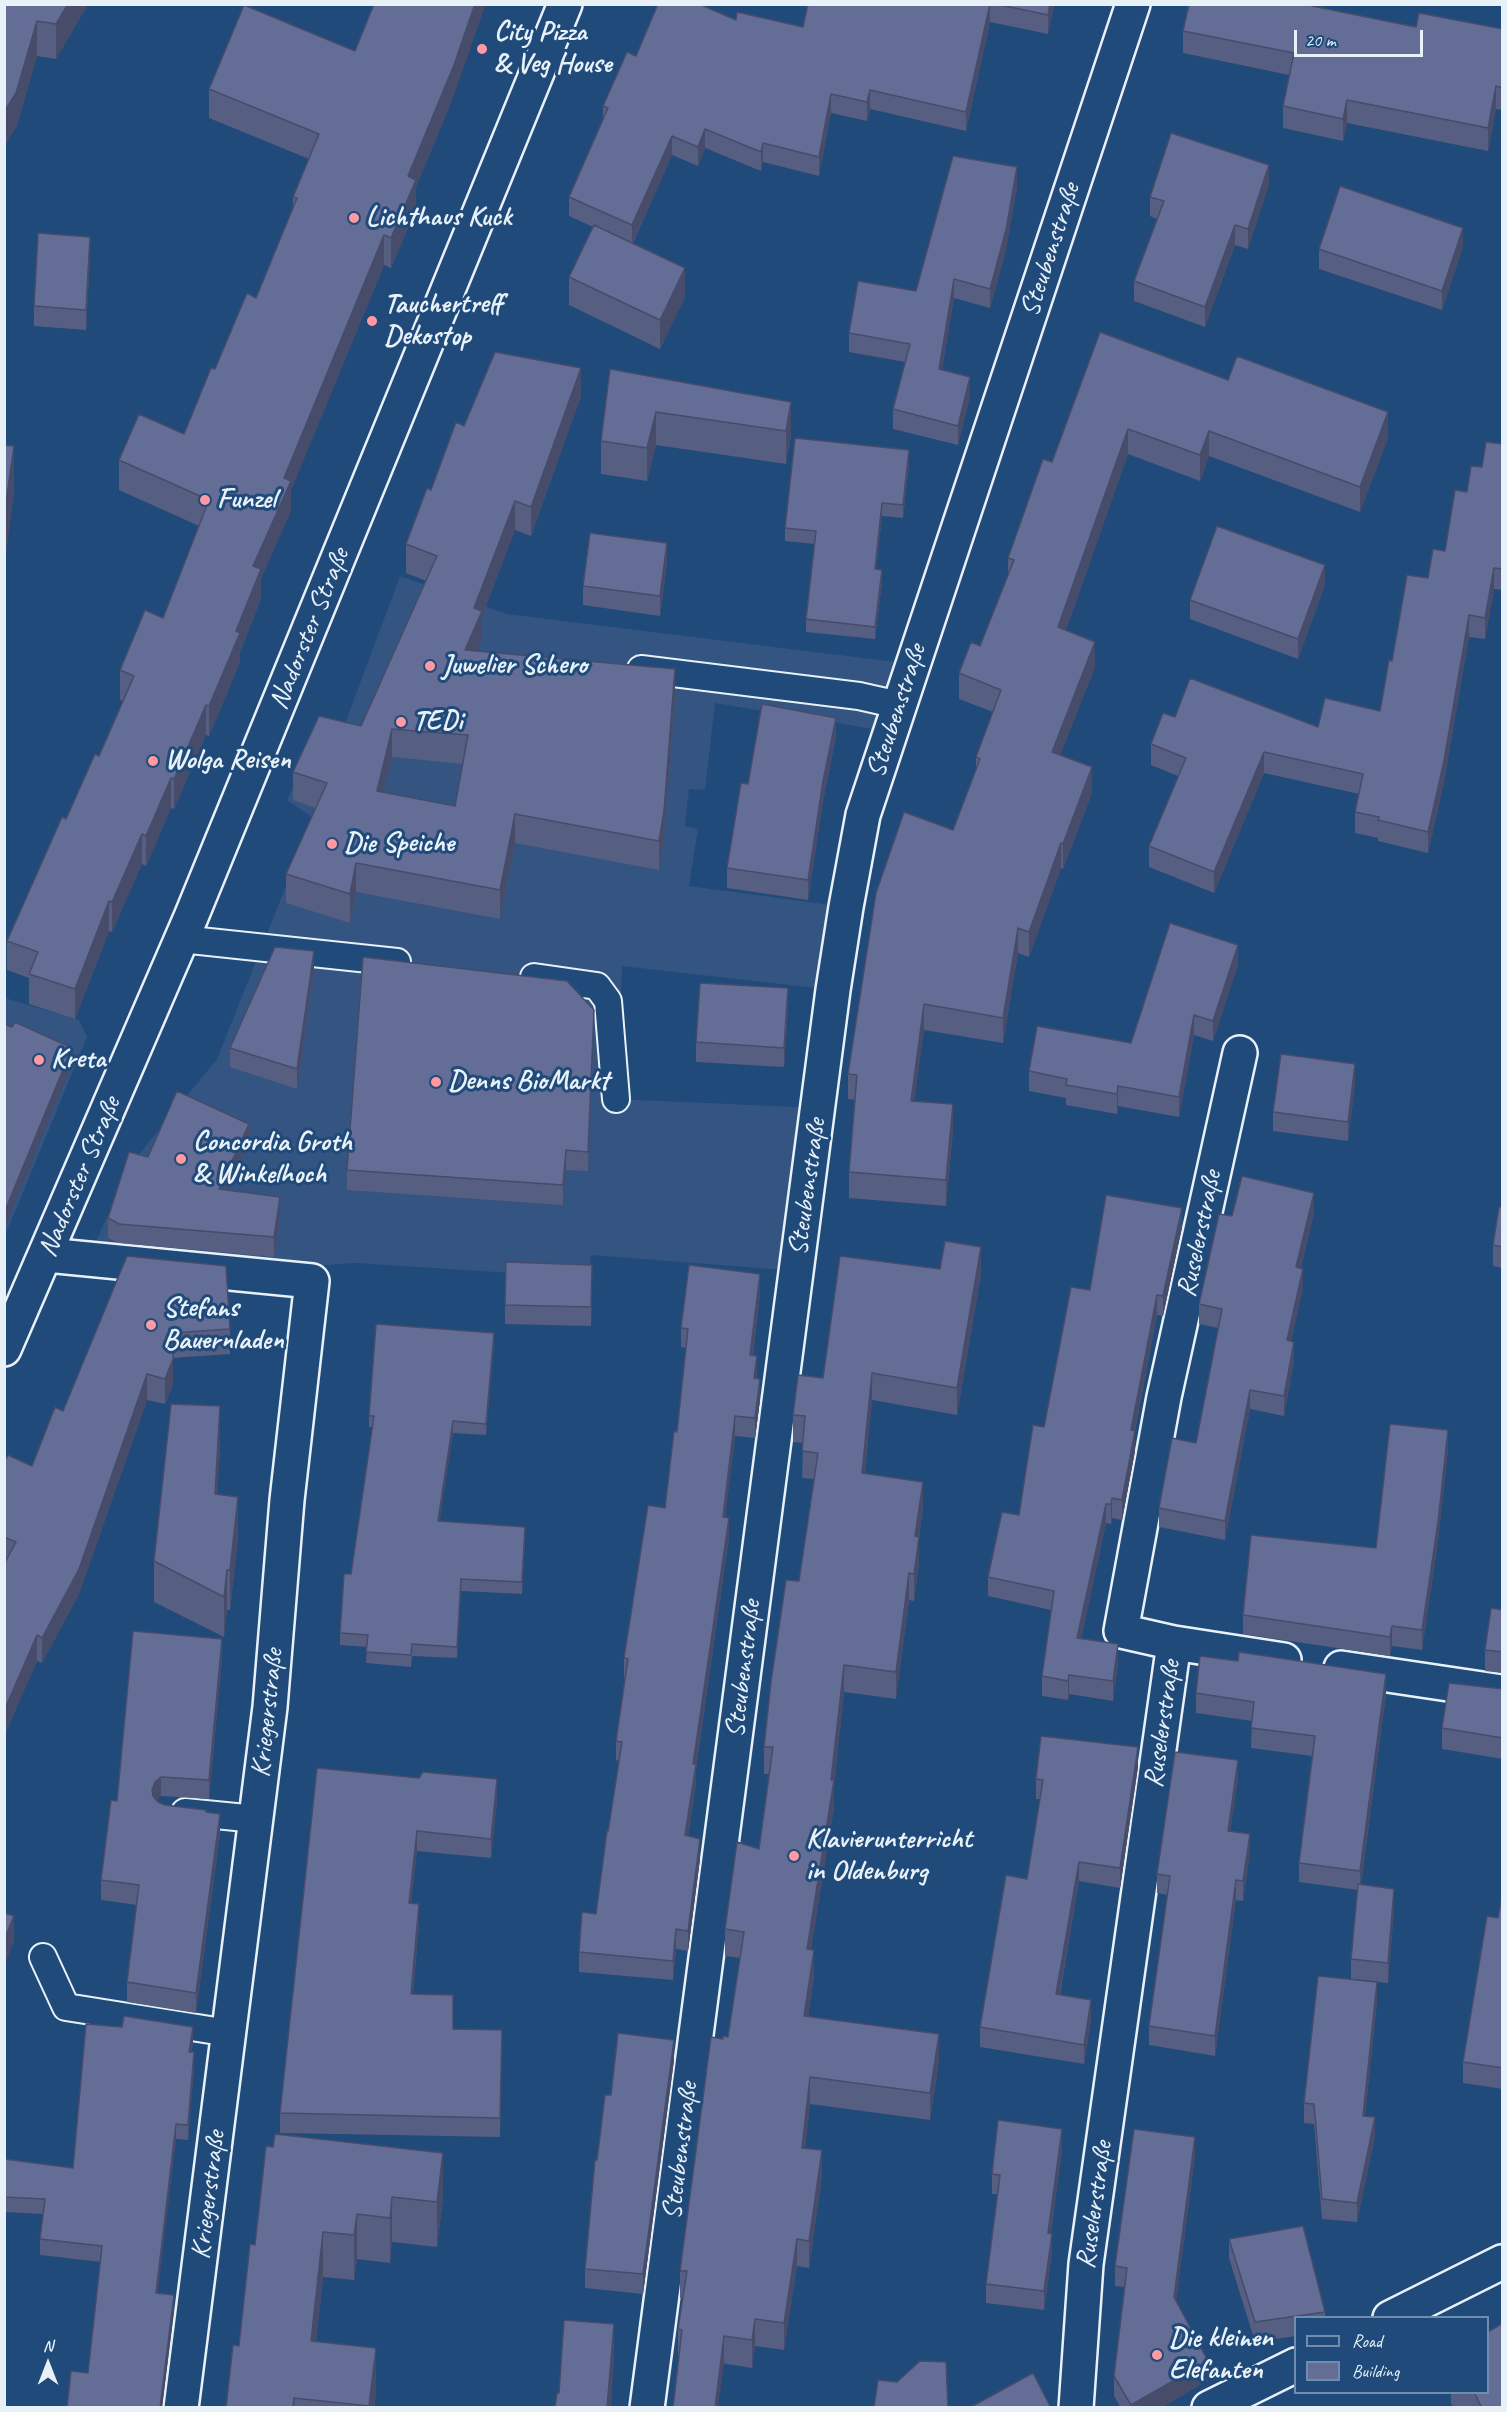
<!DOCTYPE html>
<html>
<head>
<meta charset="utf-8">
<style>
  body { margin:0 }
  #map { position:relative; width:1507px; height:2412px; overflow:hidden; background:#1f4a7a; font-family:Caveat,sans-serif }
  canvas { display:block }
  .frame { position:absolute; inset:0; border:6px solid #e8f1f8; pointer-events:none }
  .legend { position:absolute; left:1294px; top:2316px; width:195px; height:78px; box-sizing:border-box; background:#1f4a7a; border:2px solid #6f8dac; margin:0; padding:8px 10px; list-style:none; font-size:18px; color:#e8f1f8 }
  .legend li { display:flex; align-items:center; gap:12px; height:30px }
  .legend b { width:30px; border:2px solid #6f8dac }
  .north { position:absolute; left:18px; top:2334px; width:60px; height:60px; -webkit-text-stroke:4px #1f4a7a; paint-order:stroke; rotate:0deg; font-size:16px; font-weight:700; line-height:24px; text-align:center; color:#e8f1f8 }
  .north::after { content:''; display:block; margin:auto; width:21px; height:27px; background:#e8f1f8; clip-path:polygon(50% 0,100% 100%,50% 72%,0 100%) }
  .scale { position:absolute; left:1294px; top:30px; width:129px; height:27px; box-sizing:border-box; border:3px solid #e8f1f8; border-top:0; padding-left:8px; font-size:18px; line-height:21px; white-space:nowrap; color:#e8f1f8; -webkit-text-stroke:4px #1f4a7a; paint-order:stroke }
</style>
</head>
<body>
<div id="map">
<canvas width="1507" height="2412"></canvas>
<div class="frame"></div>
<ul class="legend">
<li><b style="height:8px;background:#1f4a7a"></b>Road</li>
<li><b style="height:16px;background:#646d96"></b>Building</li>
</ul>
<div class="north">N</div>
<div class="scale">20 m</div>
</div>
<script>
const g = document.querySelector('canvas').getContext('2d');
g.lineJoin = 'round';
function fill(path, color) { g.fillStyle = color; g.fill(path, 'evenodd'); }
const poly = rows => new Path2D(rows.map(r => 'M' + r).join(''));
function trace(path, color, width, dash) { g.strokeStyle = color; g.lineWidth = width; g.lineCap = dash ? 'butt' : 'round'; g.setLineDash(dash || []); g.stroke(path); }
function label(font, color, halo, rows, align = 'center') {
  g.font = font + ' Caveat,sans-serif'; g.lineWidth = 6; g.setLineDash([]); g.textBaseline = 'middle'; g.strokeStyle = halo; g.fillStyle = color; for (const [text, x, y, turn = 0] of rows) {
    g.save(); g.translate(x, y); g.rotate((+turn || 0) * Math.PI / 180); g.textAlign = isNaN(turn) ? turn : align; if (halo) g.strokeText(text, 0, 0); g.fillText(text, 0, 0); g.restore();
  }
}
fill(poly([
  [400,576,507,614,912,664,891,732,715,703,705,790,689,789,685,826,698,829,689,886,846,907,833,990,622,966,617,1099,819,1108,796,1271,591,1255,589,1278,355,1263,314,1266,92,1250,131,1164,217,1059,313,818,287,800,319,732,341,734],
  [5,998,79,1020,87,1037,5,1236]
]), '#345482');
const lane = poly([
  [641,669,859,696,899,705],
  [181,939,397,962],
  [534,977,597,986,608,1001,616,1099],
  [185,1812,256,1819],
  [43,1957,66,2007,229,2033]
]);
const street = poly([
  [1240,1053,1164,1397,1121,1631,1174,1643,1284,1660],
  [47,1255,312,1281,287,1500,270,1707,181,2408],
  [1341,1668,1502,1692],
  [1390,2318,1502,2262],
  [647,2408,833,990,846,907,863,815,1133,4],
  [1076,2408,1086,2264,1174,1643],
  [1209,2408,1296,2365]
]);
const secondary = poly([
  [4,1349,191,917,565,4]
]);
trace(lane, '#e8f1f8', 30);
trace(street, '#e8f1f8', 38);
trace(secondary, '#e8f1f8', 38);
trace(lane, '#1f4a7a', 26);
trace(street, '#1f4a7a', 33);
trace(secondary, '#1f4a7a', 33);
fill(poly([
  [4,4,88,4,56,59,37,56,16,128],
  [808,4,1054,4,1048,34,990,22,966,131,870,109,867,121,831,113,819,176,763,162,761,171,705,148,698,166,672,155,633,243,685,297,660,349,569,305,569,277,593,227,569,216,569,197,603,119,603,106,636,56,736,20,803,27],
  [1314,4,1314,6,1416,27,1503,29,1503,110,1496,109,1488,151,1347,123,1343,141,1283,128,1283,106,1289,75,1183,53,1183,31],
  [209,89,454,95,416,187,416,209,391,268,384,265,291,490,291,511,261,578,261,599,240,652,240,662,209,736,206,735,174,809,171,808,146,866,142,864,112,932,109,931,75,1019,29,1004,29,978,7,970,7,941,66,819,99,756,123,701,120,700,120,670,163,618,199,526,119,490,119,460,184,434,215,369,256,298,293,208,293,197,309,159,209,118],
  [1269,184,1248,249,1235,245,1205,327,1134,301,1134,281,1157,219,1150,216,1150,197],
  [1017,186,1006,250,990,308,954,298,942,369,970,396,958,445,893,429,893,409,905,362,849,352,849,333,916,291],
  [1463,247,1442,310,1319,269,1319,249],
  [90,257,86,330,34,326,34,306],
  [610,369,791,402,791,435,786,464,656,445,647,481,601,474,601,441],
  [1228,380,1388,438,1360,512,1209,456,1200,481,1128,454,1066,630,1095,667,1060,755,1092,793,1063,869,1061,868,1029,957,1018,953,1003,1043,924,1030,914,1101,953,1130,946,1206,849,1198,849,1172,855,1100,848,1099,848,1074,953,830,976,770,976,757,993,712,959,699,959,673,980,646,1008,575,1008,558,1052,462],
  [581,396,531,536,515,530,482,616,482,640,477,651,675,698,664,839,659,870,515,843,500,919,356,892,350,923,286,903,286,874,316,808,293,800,293,772,361,726,426,581,406,573,406,544,431,490,464,426],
  [392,757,463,764,455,806,383,793],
  [1503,444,1503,590,1494,589,1485,639,1469,637,1444,782,1428,853,1378,841,1378,838,1355,833,1355,812,1359,794,1264,773,1214,893,1149,867,1149,846,1178,776,1151,765,1151,744,1175,717,1318,727,1380,711,1392,661,1428,578,1445,551,1467,492,1482,467],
  [909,463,903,518,882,516,876,569,882,583,875,639,806,632,806,619,815,544,785,541,785,528],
  [667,563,660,616,583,605,583,586],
  [1325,585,1298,659,1190,619,1190,600],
  [836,737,823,801,808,900,727,888,727,868,748,784],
  [1238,964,1213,1041,1194,1035,1179,1117,1118,1106,1117,1114,1066,1105,1066,1098,1029,1091,1029,1071,1131,1043],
  [314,971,297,1089,230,1067,230,1048],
  [788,1008,784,1067,696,1062,696,1042],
  [594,1029,588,1171,566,1170,563,1205,347,1190,347,1170],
  [1355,1084,1348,1141,1273,1131,1273,1112],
  [249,1143,227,1190,280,1217,274,1257,119,1243,108,1238,108,1218,148,1157],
  [1503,1207,1503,1268,1493,1266,1493,1245],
  [1314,1213,1301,1268,1303,1288,1291,1341,1294,1361,1284,1416,1250,1409,1225,1540,1159,1527,1159,1508,1196,1443,1218,1328,1199,1324,1199,1304,1232,1216],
  [1182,1227,1163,1316,1157,1315,1135,1431,1135,1451,1122,1520,1112,1518,1111,1524,1106,1523,1081,1639,1118,1663,1113,1701,1069,1694,1068,1700,1042,1696,1042,1676,1051,1610,988,1596,988,1577,1019,1515,1044,1427,1090,1290],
  [127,1256,230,1329,230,1354,173,1358,173,1384,165,1404,147,1400,79,1594,42,1663,37,1661,4,1736,4,1462,32,1466,63,1411],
  [981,1274,957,1415,872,1400,865,1473,923,1509,919,1537,919,1564,914,1601,909,1600,896,1699,844,1692,834,1785,834,1807,811,1949,814,1977,808,2017,939,2061,930,2120,810,2104,805,2148,822,2177,809,2268,797,2266,784,2350,755,2346,752,2368,678,2356,678,2329,683,2298,680,2298,680,2271,723,2039,728,2037,740,1958,725,1956,725,1929,759,1849,769,1774,764,1774,764,1747,799,1581,814,1479,802,1478,803,1443,793,1442,793,1415,823,1378],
  [592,1284,591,1326,505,1324,505,1305],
  [760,1293,753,1355,760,1399,755,1438,735,1436,725,1517,729,1537,696,1769,696,1784,688,1836,700,1859,688,1951,676,1949,673,1980,579,1972,579,1952,596,1914,619,1761,616,1760,616,1741,625,1678,624,1678,624,1658,665,1508,677,1432,686,1348,681,1347,681,1328],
  [494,1344,486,1435,453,1433,439,1521,525,1539,522,1594,461,1591,457,1658,412,1656,411,1667,366,1663,367,1647,340,1645,340,1633,351,1574,373,1427,369,1427,369,1416],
  [220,1446,217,1494,238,1537,230,1610,227,1610,224,1637,154,1602,154,1561],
  [1448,1449,1438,1541,1422,1650,1392,1646,1390,1656,1243,1634,1243,1615,1376,1548],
  [1503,1610,1503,1673,1485,1671,1485,1650],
  [222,1658,209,1799,161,1796,156,1800,158,1802,165,1805,206,1812,220,1834,196,2013,127,2002,127,1982,137,1905,101,1900,101,1880],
  [1503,1689,1503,1759,1442,1749,1442,1728,1500,1690],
  [1196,1693,1386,1694,1361,1885,1394,1909,1388,1983,1351,1979,1351,1959,1358,1890,1299,1882,1299,1863,1312,1756,1251,1748,1252,1721,1196,1713],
  [1138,1767,1120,1888,1079,1881,1060,1995,1091,2020,1084,2064,980,2047,980,2027,1027,1879,1040,1799,1036,1799,1036,1779],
  [317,1768,497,1799,491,1858,417,1851,411,1903,419,1923,413,1994,453,2029,502,2030,500,2137,280,2133,280,2113],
  [1238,1779,1230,1831,1250,1853,1243,1901,1236,1900,1215,2056,1149,2045,1149,2026,1168,1895,1157,1893,1157,1874],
  [1503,1891,1503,2089,1463,2083,1463,2062,1498,1918],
  [1377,2002,1365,2116,1375,2136,1357,2222,1322,2219,1314,2124,1304,2123,1304,2103],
  [193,2042,191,2052,194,2068,188,2140,176,2139,157,2293,174,2310,88,2373,101,2262,40,2255,40,2239,43,2214,4,2212,4,2159,73,2168],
  [674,2060,643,2294,585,2288,585,2269,597,2160,611,2095],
  [266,2146,443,2198,437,2247,392,2242,390,2263,357,2259,354,2280,323,2277,316,2341,376,2393,374,2408,226,2408,239,2346,255,2245],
  [1062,2149,1051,2233,1052,2253,1044,2310,986,2303,986,2284,998,2194,992,2194,992,2174],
  [1195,2156,1176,2301,1208,2380,1161,2408,1121,2408,1114,2396,1114,2376,1125,2287,1115,2286,1115,2266],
  [1229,2239,1325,2312,1325,2318,1296,2318,1296,2336,1255,2342,1229,2258],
  [1451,2392,1488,2392,1503,2408,1453,2408,1451,2403]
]), '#565e81');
fill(poly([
  [68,4,88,4,56,59,56,24],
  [475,4,486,4,454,95,416,187,416,209,391,268,391,238,408,176],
  [990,4,990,22,966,131,966,112],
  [1050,4,1054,4,1048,34,1048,15],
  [37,21,37,56,16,128,4,147,4,112],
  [1496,86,1496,109,1488,151,1488,128],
  [870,90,870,109,867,121,867,102],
  [831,94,831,113,819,176,819,157],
  [1347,100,1347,123,1343,141,1343,119],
  [705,129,705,148,698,166,698,147],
  [672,136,672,155,632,244,632,225],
  [763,143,763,162,761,171,761,152],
  [1269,165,1269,184,1248,249,1248,229],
  [1017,167,1017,186,1006,250,990,308,990,289],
  [1235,225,1235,245,1205,327,1205,307],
  [1463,228,1463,247,1442,310,1442,291],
  [384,235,384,265,291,490,291,511,261,578,261,599,240,652,240,662,209,736,209,706,236,631,253,566,284,478],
  [90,237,90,257,86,330,86,310],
  [685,268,685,297,660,349,660,320],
  [954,279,954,298,939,388,939,369],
  [581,368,581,396,531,536,531,507],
  [970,377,970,396,958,445,958,426],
  [791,402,791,435,786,464,786,431],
  [656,412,656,445,647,481,647,448],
  [1388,412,1388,438,1360,512,1360,487],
  [1128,429,1128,454,1058,653,1058,627],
  [1209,431,1209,456,1200,481,1200,455],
  [14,446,14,496,4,566,4,516],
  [909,450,909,463,903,518,903,505],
  [515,501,515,530,482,616,482,640,465,679,465,650,474,608],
  [882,503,882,516,875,582,875,569],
  [667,543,667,563,660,616,660,596],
  [1325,565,1325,585,1298,659,1298,639],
  [1494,568,1494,589,1485,639,1485,618],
  [882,570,882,583,875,639,875,627],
  [1469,615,1469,637,1444,782,1428,853,1428,832],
  [1095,642,1095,667,1052,777,1052,752],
  [675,669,675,698,664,839,659,870,659,841],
  [206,705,206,735,174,809,174,779],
  [836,718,836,737,823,801,808,900,808,880,823,781],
  [392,729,392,757,377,820,377,791],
  [1264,752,1264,773,1214,893,1214,872],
  [1092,767,1092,793,1063,869,1063,844],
  [171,778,171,808,146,866,146,836],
  [515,814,515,843,500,919,500,890],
  [142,834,142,864,112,932,112,902],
  [1061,843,1061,868,1029,957,1029,932],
  [356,863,356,892,350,923,350,894],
  [109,901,109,931,75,1019,75,989],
  [1018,928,1018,953,1003,1043,1003,1018],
  [1238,945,1238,964,1213,1041,1213,1021],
  [314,951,314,971,297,1089,297,1069],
  [788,988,788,1008,784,1067,784,1048],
  [924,1004,924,1030,911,1126,911,1101],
  [594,1010,594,1029,588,1171,588,1152],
  [1194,1015,1194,1035,1179,1117,1179,1097],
  [72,1048,72,1064,4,1229,4,1213],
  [1355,1064,1355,1084,1348,1141,1348,1122],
  [1118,1086,1118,1106,1117,1114,1117,1094],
  [953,1104,953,1130,946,1206,946,1180],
  [249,1124,249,1143,219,1208,219,1189],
  [566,1150,566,1170,563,1205,563,1185],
  [1314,1193,1314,1213,1296,1287,1296,1267],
  [280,1197,280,1217,274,1257,274,1237],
  [1182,1208,1182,1227,1163,1316,1163,1296],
  [981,1247,981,1274,957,1415,957,1388],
  [1303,1269,1303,1288,1287,1360,1287,1340],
  [760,1274,760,1293,750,1374,750,1355],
  [1157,1295,1157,1315,1131,1450,1131,1430],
  [494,1333,494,1344,486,1435,486,1424],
  [1294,1342,1294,1361,1284,1416,1284,1396],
  [757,1356,757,1375,754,1398,754,1378],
  [173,1359,173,1384,165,1404,165,1379],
  [872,1373,872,1400,862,1500,862,1473],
  [147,1374,147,1400,79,1594,42,1663,42,1638],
  [760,1379,760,1399,755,1438,755,1418],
  [1250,1390,1250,1409,1225,1540,1225,1521],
  [220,1406,220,1446,215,1534,215,1494],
  [735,1416,735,1436,723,1537,723,1517],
  [453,1421,453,1433,438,1533,438,1521],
  [1448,1430,1448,1449,1438,1541,1422,1650,1422,1630],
  [1135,1431,1135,1451,1122,1520,1122,1500],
  [923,1482,923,1509,915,1563,915,1536],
  [238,1497,238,1537,230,1610,230,1570],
  [1112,1498,1112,1518,1111,1524,1111,1504],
  [1106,1504,1106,1523,1077,1658,1077,1638],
  [729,1518,729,1537,696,1769,696,1784,685,1855,685,1835,693,1764],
  [525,1527,525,1539,522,1594,522,1582],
  [919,1537,919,1564,914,1601,914,1574],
  [227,1570,227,1610,224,1637,224,1597],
  [909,1573,909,1600,896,1699,896,1672],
  [461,1579,461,1591,457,1658,457,1647],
  [1392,1626,1392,1646,1390,1656,1390,1637],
  [37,1635,37,1661,4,1736,4,1711],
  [222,1639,222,1658,209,1799,209,1780],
  [1118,1644,1118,1663,1113,1701,1113,1681],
  [844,1665,844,1692,834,1785,834,1807,807,1976,807,1949,831,1780],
  [1386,1674,1386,1694,1360,1890,1360,1871],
  [1069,1675,1069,1694,1068,1700,1068,1681],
  [1138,1747,1138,1767,1120,1888,1120,1868],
  [1238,1760,1238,1779,1228,1850,1228,1831],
  [161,1777,161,1796,155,1802,152,1790,155,1782],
  [497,1779,497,1799,491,1858,491,1839],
  [220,1814,220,1834,196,2013,196,1993],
  [417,1831,417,1851,409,1922,409,1903],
  [1250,1834,1250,1853,1243,1901,1243,1881],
  [700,1839,700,1859,688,1951,688,1931],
  [1079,1862,1079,1881,1056,2014,1056,1994],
  [1236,1880,1236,1900,1215,2056,1215,2036],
  [1394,1889,1394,1909,1388,1983,1388,1963],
  [419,1904,419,1923,411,2014,411,1994],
  [14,1916,14,1942,4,1966,4,1940],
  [676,1929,676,1949,673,1980,673,1961],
  [814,1950,814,1977,804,2044,804,2016],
  [1377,1982,1377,2002,1363,2135,1363,2116],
  [1091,2000,1091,2020,1084,2064,1084,2045],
  [193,2027,193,2042,189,2067,189,2052],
  [939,2034,939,2061,930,2120,930,2093],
  [674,2040,674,2060,643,2294,643,2274],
  [194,2052,194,2068,188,2140,188,2125],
  [810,2077,810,2104,802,2175,802,2148],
  [1375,2117,1375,2136,1357,2222,1357,2203],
  [176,2124,176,2139,156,2308,156,2293],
  [1062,2129,1062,2149,1048,2253,1048,2233],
  [1195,2137,1195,2156,1174,2317,1174,2297],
  [822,2150,822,2177,809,2268,809,2241],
  [443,2153,443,2198,437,2247,437,2202],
  [392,2197,392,2242,390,2263,390,2218],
  [357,2214,357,2259,354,2280,354,2235],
  [323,2232,323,2277,311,2386,311,2341],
  [1052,2234,1052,2253,1044,2310,1044,2291],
  [797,2239,797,2266,784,2350,784,2323],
  [174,2295,174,2310,162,2408,160,2408],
  [755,2319,755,2346,752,2368,752,2340],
  [614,2324,614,2362,611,2408,607,2408],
  [724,2336,724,2363,718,2408,715,2408],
  [376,2348,376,2393,374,2408,369,2408],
  [1208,2361,1208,2380,1161,2408,1131,2408,1131,2405]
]), '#464c69');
const building = poly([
  [4,4,68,4,56,24,37,21,16,93,4,112,4,4],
  [374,4,475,4,454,65,408,176,416,180,391,238,384,235,284,478,291,481,253,566,261,569,236,631,240,633,209,706,206,705,174,779,171,778,146,836,142,834,112,902,109,901,75,989,29,974,38,952,7,941,62,817,66,819,95,754,99,756,134,676,120,670,145,610,163,618,209,500,119,460,139,414,184,434,211,368,215,369,247,293,256,298,297,198,293,197,319,134,209,89,244,5,355,51,374,4],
  [658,4,699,4,736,20,737,12,803,27,808,4,990,4,966,112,870,90,867,102,831,94,819,157,763,143,761,152,705,129,698,147,672,136,632,225,569,197,608,108,603,106,627,52,636,56,658,4],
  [996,4,1050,4,1048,15,996,4],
  [1189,4,1312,4,1312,6,1416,27,1419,13,1503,29,1503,88,1496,86,1488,128,1347,100,1343,119,1283,106,1294,53,1183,31,1189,4],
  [1171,133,1269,165,1248,229,1235,225,1205,307,1134,281,1164,201,1150,197,1171,133],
  [953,156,1017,167,1006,230,990,289,954,279,939,369,970,377,958,426,893,409,910,344,849,333,858,281,916,291,953,156],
  [1340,186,1463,228,1442,291,1319,249,1340,186],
  [594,225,685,268,660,320,569,277,594,225],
  [38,233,90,237,86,310,34,306,38,233],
  [1100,332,1228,380,1237,356,1388,412,1360,487,1209,431,1200,455,1128,429,1058,627,1095,642,1052,752,1092,767,1063,844,1061,843,1029,932,1018,928,1003,1018,924,1004,911,1101,953,1104,946,1180,849,1172,857,1075,848,1074,876,893,904,812,953,830,980,759,976,757,1001,690,959,673,971,642,980,646,1014,560,1008,558,1043,459,1052,462,1100,332],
  [495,352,581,368,531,507,515,501,474,608,482,611,465,650,675,669,664,811,659,841,515,814,500,890,356,863,350,894,286,874,327,783,293,772,319,716,361,726,437,556,406,544,427,488,431,490,456,422,464,426,495,352],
  [392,729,468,735,455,806,377,791,392,729],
  [610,369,791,402,786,431,656,412,647,448,601,441,610,369],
  [795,438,909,450,903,505,882,503,875,569,882,570,875,627,806,619,816,531,785,528,795,438],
  [1486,442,1503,444,1503,569,1494,568,1485,618,1469,615,1444,761,1428,832,1378,820,1379,817,1355,812,1363,774,1264,752,1214,872,1149,846,1186,758,1151,744,1163,713,1175,717,1190,678,1318,727,1325,698,1380,711,1389,660,1392,661,1407,575,1428,578,1433,549,1445,551,1455,490,1467,492,1471,466,1482,467,1486,442],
  [4,445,14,446,4,516,4,445],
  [1217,526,1325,565,1298,639,1190,600,1217,526],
  [590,533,667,543,660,596,583,586,590,533],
  [762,704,836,718,823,781,808,880,727,868,741,783,748,784,762,704],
  [1170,923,1238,945,1213,1021,1194,1015,1179,1097,1118,1086,1117,1094,1066,1085,1067,1079,1029,1071,1037,1026,1131,1043,1170,923],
  [275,947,314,951,297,1069,230,1048,275,947],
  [363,957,567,981,594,1010,588,1152,566,1150,563,1185,347,1170,363,957],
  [700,983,788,988,784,1048,696,1042,700,983],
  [15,1022,72,1048,4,1213,4,1024,12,1027,15,1022],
  [1281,1054,1355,1064,1348,1122,1273,1112,1281,1054],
  [177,1091,249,1124,219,1189,280,1197,274,1237,119,1224,108,1218,129,1152,148,1157,177,1091],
  [1242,1176,1314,1193,1296,1267,1303,1269,1287,1340,1294,1342,1284,1396,1250,1390,1225,1521,1159,1508,1172,1438,1196,1443,1222,1309,1199,1304,1219,1214,1232,1216,1242,1176],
  [1106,1195,1182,1208,1163,1296,1157,1295,1131,1430,1135,1431,1122,1500,1112,1498,1111,1504,1106,1504,1077,1638,1118,1644,1113,1681,1069,1675,1068,1681,1042,1676,1054,1591,988,1577,1002,1512,1019,1515,1033,1425,1044,1427,1071,1287,1090,1290,1106,1195],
  [1499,1207,1503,1207,1503,1247,1493,1245,1499,1207],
  [945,1241,981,1247,957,1388,872,1373,862,1473,923,1482,915,1536,919,1537,914,1574,909,1573,896,1672,844,1665,831,1780,834,1780,807,1949,814,1950,804,2016,939,2034,930,2093,810,2077,802,2148,822,2150,809,2241,797,2239,784,2323,755,2319,752,2340,724,2336,715,2408,673,2408,682,2330,678,2329,687,2271,680,2271,711,2037,723,2039,723,2036,728,2037,744,1932,725,1929,737,1842,759,1849,773,1747,764,1747,771,1682,786,1580,799,1581,818,1453,802,1451,805,1416,793,1415,798,1375,823,1378,840,1256,940,1269,945,1241],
  [127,1256,226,1266,230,1329,173,1333,173,1359,165,1379,147,1374,79,1569,42,1638,37,1635,4,1711,4,1564,16,1542,4,1537,4,1462,8,1455,32,1466,55,1407,63,1411,127,1256],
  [506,1262,592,1265,591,1307,505,1305,506,1262],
  [689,1265,760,1274,750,1355,757,1356,754,1378,760,1379,755,1418,735,1416,723,1517,729,1518,693,1764,696,1764,685,1835,700,1839,688,1931,676,1929,673,1961,579,1952,582,1912,596,1914,607,1831,608,1832,622,1742,616,1741,628,1659,624,1658,648,1505,665,1508,674,1431,677,1432,688,1329,681,1328,689,1265],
  [376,1324,494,1333,486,1424,453,1421,438,1521,525,1527,522,1582,461,1579,457,1647,412,1644,411,1655,366,1652,368,1635,340,1633,344,1574,351,1574,374,1416,369,1416,376,1324],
  [171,1404,220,1406,215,1494,238,1497,230,1570,227,1570,224,1597,154,1561,171,1404],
  [1390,1424,1448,1430,1438,1522,1422,1630,1392,1626,1390,1637,1243,1615,1251,1535,1376,1548,1390,1424],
  [1491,1608,1503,1610,1503,1652,1485,1650,1491,1608],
  [133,1631,222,1639,209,1780,161,1777,155,1782,152,1790,153,1796,158,1802,165,1805,206,1810,206,1812,220,1814,196,1993,127,1982,139,1885,101,1880,111,1800,117,1801,133,1631],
  [1239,1652,1386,1674,1360,1871,1299,1863,1315,1736,1251,1728,1254,1702,1196,1693,1200,1656,1238,1661,1239,1652],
  [1449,1683,1503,1689,1503,1738,1442,1728,1449,1683],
  [1041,1736,1138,1747,1120,1868,1079,1862,1056,1994,1091,2000,1084,2045,980,2027,1006,1875,1027,1879,1043,1780,1036,1779,1041,1736],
  [1175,1752,1238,1760,1228,1831,1250,1834,1243,1881,1236,1880,1215,2036,1149,2026,1170,1876,1157,1874,1175,1752],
  [317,1768,419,1778,423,1772,497,1779,491,1839,417,1831,409,1903,419,1904,411,1994,453,1995,453,2029,502,2030,500,2118,280,2113,317,1768],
  [1358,1884,1394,1889,1388,1963,1351,1959,1358,1884],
  [1503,1891,1503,2068,1463,2062,1487,1916,1498,1918,1503,1891],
  [4,1913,14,1916,4,1940,4,1913],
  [1318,1976,1377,1982,1363,2116,1375,2117,1357,2203,1322,2199,1314,2104,1304,2103,1318,1976],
  [124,2016,193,2027,189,2052,194,2052,188,2125,176,2124,156,2293,174,2295,160,2408,67,2408,71,2371,88,2373,102,2246,40,2239,45,2199,4,2197,4,2159,73,2168,86,2024,122,2027,124,2016],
  [618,2033,674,2040,643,2274,585,2269,595,2160,597,2160,605,2095,611,2095,618,2033],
  [998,2120,1062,2129,1048,2233,1052,2234,1044,2291,986,2284,1000,2175,992,2174,998,2120],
  [1134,2129,1195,2137,1174,2297,1208,2361,1131,2405,1114,2376,1127,2268,1115,2266,1134,2129],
  [275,2134,443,2153,437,2202,392,2197,390,2218,357,2214,354,2235,323,2232,311,2341,376,2348,369,2406,294,2398,293,2408,226,2408,233,2345,239,2346,250,2244,255,2245,266,2146,273,2147,275,2134],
  [1303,2226,1325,2312,1255,2322,1229,2239,1303,2226],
  [564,2320,614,2324,607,2408,555,2408,557,2393,559,2393,564,2320],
  [1503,2323,1503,2408,1482,2408,1474,2392,1488,2392,1488,2332,1503,2323],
  [920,2361,946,2362,948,2408,874,2408,878,2380,897,2382,920,2361],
  [1033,2373,1051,2408,969,2408,1033,2373]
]);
fill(building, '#646d96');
trace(building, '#464c69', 1.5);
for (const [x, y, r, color] of [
  [482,49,6,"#ff9aa2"],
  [354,218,6,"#ff9aa2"],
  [372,321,6,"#ff9aa2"],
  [205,500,6,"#ff9aa2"],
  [430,666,6,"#ff9aa2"],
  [401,722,6,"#ff9aa2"],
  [153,761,6,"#ff9aa2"],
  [332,844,6,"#ff9aa2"],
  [39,1060,6,"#ff9aa2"],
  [436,1082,6,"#ff9aa2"],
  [181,1159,6,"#ff9aa2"],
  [151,1325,6,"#ff9aa2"],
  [794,1856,6,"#ff9aa2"],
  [1157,2355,6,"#ff9aa2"]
]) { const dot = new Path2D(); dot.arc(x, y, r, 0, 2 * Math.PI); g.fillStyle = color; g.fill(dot); trace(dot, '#1f4a7a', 2); }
label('bold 28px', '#e8f1f8', '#1f4a7a', [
  ["City Pizza",494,33],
  ["& Veg House",494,65],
  ["Lichthaus Kuck",366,218],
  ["Tauchertreff",384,305],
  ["Dekostop",384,337],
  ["Funzel",217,500],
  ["Juwelier Schero",442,666],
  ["TEDi",413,722],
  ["Wolga Reisen",165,761],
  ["Die Speiche",344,844],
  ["Kreta",51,1060],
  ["Denns BioMarkt",448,1082],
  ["Concordia Groth",193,1143],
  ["& Winkelhoch",193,1175],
  ["Stefans",163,1309],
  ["Bauernladen",163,1341],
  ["Klavierunterricht",806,1840],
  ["in Oldenburg",806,1872],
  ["Die kleinen",1169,2339],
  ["Elefanten",1169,2371]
], 'left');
label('28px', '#e8f1f8', '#1f4a7a', [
  ["Steubenstraße",1051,250,-72],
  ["Nadorster Straße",310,629,-68],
  ["Steubenstraße",897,711,-72],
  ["Nadorster Straße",80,1177,-67],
  ["Steubenstraße",808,1187,-82],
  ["Ruselerstraße",1200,1234,-78],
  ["Steubenstraße",744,1669,-83],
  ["Kriegerstraße",268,1713,-84],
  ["Ruselerstraße",1163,1724,-82],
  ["Steubenstraße",681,2151,-83],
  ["Kriegerstraße",209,2195,-83],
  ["Ruselerstraße",1095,2205,-82]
]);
</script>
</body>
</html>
